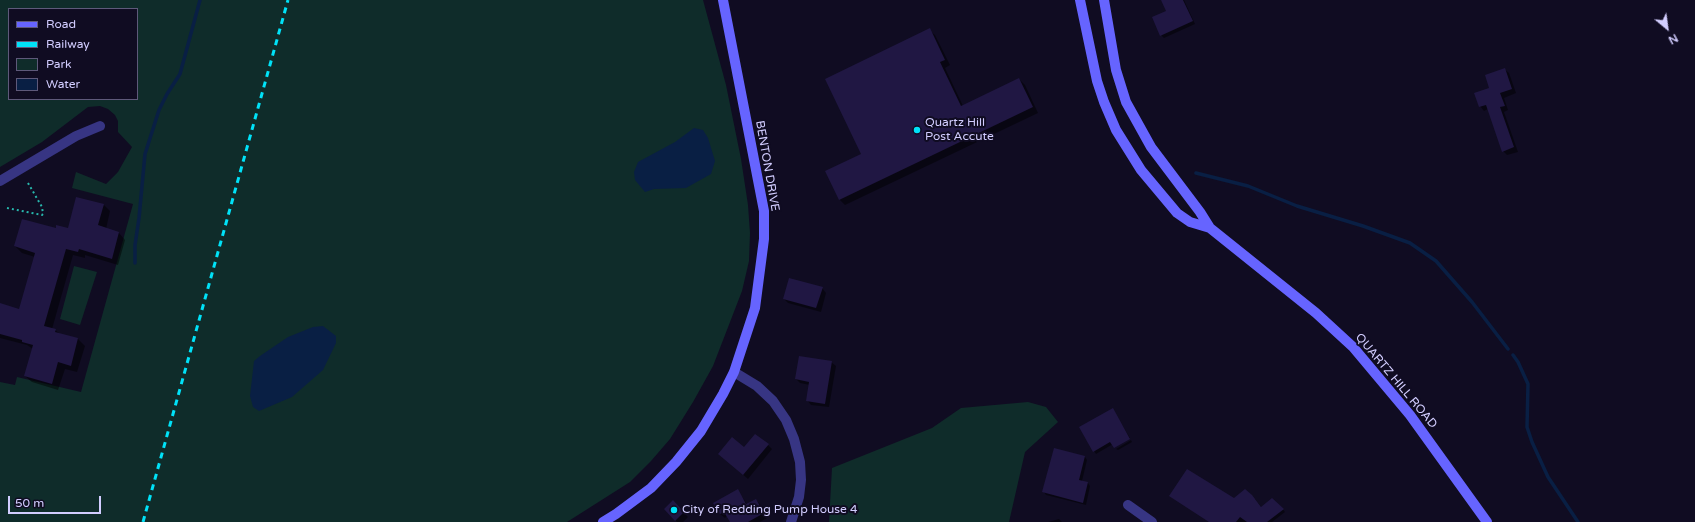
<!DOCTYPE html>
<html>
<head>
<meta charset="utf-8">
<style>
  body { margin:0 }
  #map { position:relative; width:1695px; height:522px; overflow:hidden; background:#100c22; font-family:"Varela Round",sans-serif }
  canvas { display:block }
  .legend { position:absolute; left:8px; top:8px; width:130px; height:92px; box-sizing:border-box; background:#100c22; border:1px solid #5e597a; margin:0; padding:5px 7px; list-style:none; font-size:12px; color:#d2cdff }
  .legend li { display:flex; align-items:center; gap:8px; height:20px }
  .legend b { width:20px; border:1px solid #5e597a }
  .north { position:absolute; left:1647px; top:8px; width:40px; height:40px; -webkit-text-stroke:3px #100c22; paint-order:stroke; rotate:151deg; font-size:11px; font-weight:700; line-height:16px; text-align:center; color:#d2cdff }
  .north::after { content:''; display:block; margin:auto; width:14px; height:18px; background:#d2cdff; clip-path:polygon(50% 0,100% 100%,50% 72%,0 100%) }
  .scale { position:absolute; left:8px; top:496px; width:93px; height:18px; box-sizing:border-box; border:2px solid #d2cdff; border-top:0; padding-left:5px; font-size:12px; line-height:14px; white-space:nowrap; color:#d2cdff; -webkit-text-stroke:3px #100c22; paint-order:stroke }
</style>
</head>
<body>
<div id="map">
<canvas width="1695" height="522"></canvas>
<ul class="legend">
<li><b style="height:5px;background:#6664ff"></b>Road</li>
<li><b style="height:5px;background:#00e2f8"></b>Railway</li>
<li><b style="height:11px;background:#0f2c2a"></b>Park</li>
<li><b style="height:11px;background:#091f44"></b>Water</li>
</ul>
<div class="north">N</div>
<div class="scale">50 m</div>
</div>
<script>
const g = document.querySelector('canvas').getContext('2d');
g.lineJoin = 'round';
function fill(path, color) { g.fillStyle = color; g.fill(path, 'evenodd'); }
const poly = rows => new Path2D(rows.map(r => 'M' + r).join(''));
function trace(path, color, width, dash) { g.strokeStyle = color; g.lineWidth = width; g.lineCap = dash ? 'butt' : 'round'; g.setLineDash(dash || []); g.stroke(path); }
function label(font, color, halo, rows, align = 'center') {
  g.font = font + ' "Varela Round",sans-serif'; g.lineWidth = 4; g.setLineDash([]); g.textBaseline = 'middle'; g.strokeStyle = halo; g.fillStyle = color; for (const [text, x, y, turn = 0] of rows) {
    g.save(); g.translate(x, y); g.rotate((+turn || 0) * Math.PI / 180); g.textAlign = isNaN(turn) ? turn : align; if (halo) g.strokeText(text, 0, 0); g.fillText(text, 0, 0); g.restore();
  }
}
fill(poly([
  [0,0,703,0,726,85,741,159,748,205,750,233,749,261,742,291,713,366,693,402,670,439,651,461,630,482,567,522,0,522,0,382,15,385,17,377,81,392,133,204,72,188,76,172,106,184,118,172,132,147,118,132,118,121,115,115,108,109,100,106,88,107,42,142,0,167],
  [9,9,137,9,137,99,9,99],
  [74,266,97,272,80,325,60,319],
  [1028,402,1046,407,1058,422,1025,452,1009,522,829,522,832,468,932,428,961,408]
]), '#0f2c2a');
fill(poly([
  [694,128,703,130,708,138,715,161,711,174,686,188,654,189,645,192,635,180,634,172,638,162,675,142],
  [323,326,336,336,336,343,323,370,292,397,259,411,253,407,250,396,254,361,260,356,288,337,313,327]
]), '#091f44');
fill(poly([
  [1162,0,1184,0,1195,24,1164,38,1161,35,1167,12],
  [929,30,935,35,950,65,945,68,963,106,1019,79,1025,85,1038,113,845,205,839,199],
  [1504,69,1509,73,1516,93,1504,98,1508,110,1504,112,1518,152,1507,155,1503,151,1488,109,1484,111,1480,106],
  [104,205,110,211,106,229,119,233,125,240,118,265,85,255,85,258,73,255,52,329,55,330,60,334,78,339,85,346,77,372,65,369,58,390,32,382,25,376,33,349,27,345,0,338,0,304,20,311,35,257,22,253,15,246,56,230,69,230],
  [822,288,826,293,821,312,788,303,784,299],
  [831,362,836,366,829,407,811,405,807,400,810,385,800,383,796,379],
  [1113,410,1130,438,1114,447,1113,444,1096,454,1094,451],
  [1131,440,1132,442,1118,450,1116,449],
  [768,445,772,449,748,479,724,458,744,449],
  [1055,450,1085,457,1087,460,1082,481,1088,483,1090,486,1086,505,1046,495,1044,492],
  [738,491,747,504,756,500,760,504,767,518,760,522,731,522,727,516,725,518,720,514],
  [1171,496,1255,499,1262,508,1282,508,1285,512,1272,522,1211,522],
  [677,505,688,517,683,522,677,522,665,509],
  [1059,519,1062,522,1048,522]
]), '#0007');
trace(poly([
  [1196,173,1248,186,1297,206,1363,226,1410,243,1436,261,1472,302,1508,349],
  [135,263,135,245,139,218,145,154,159,110,167,94,180,74,200,0],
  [1513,355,1518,362,1528,384,1527,427,1532,442,1548,477,1578,522]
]), '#091f44', 3.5);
fill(poly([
  [1161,0,1183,0,1193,21,1160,36,1152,17,1166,11],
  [930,28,945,60,940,62,961,106,1019,78,1033,107,839,200,825,171,861,154,825,79],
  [1505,68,1512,89,1500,93,1505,106,1500,107,1514,147,1502,152,1486,105,1479,107,1474,93,1489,88,1485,75],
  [76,197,104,204,98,225,119,232,112,259,79,249,78,252,66,249,44,326,56,329,55,332,78,338,71,366,58,362,52,384,24,376,33,345,22,342,22,340,0,334,0,303,19,309,35,253,14,246,22,219,56,228,56,225,68,228],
  [789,278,823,287,816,308,783,299],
  [799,356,832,361,825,404,806,401,809,382,795,379],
  [1113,408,1130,439,1114,448,1110,442,1093,452,1079,427],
  [755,434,769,444,743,475,718,454,732,437,744,447],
  [1054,448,1085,456,1079,480,1088,482,1083,503,1042,492],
  [1187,469,1234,498,1245,489,1252,495,1261,507,1272,498,1284,509,1267,522,1247,522,1240,517,1236,522,1209,522,1169,496],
  [738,489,746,504,756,499,764,513,748,522,730,522,724,512,720,514,713,503],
  [673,500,684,512,675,521,664,509]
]), '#201743');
trace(poly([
  [7,208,42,215,43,214,42,207,28,183]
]), '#28b8ad', 2, [2, 3]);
trace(poly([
  [0,181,76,136,100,126],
  [734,372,757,386,773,401,786,420,794,439,800,462,801,480,799,497,791,522],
  [1128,505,1152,522]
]), '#373583', 10);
trace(poly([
  [1080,0,1097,81,1104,102,1116,130,1141,170,1177,213,1190,222,1210,228],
  [1104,0,1116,70,1126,102,1151,147,1200,212,1210,228,1316,313,1353,347,1410,415,1487,522],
  [603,522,616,514,651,488,676,462,701,431,723,394,734,372,755,308,764,239,764,211,723,0]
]), '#6664ff', 10);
trace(poly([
  [143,522,288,0]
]), '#00e2f8', 3, [6, 5]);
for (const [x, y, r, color] of [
  [917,130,4,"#00e2f8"],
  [674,510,4,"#00e2f8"]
]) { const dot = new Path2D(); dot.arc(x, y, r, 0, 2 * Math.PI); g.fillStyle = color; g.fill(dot); trace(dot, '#100c22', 1.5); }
label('12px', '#d2cdff', '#100c22', [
  ["Quartz Hill",925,123],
  ["Post Accute",925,137],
  ["City of Redding Pump House 4",682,510]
], 'left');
label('12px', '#d2cdff', '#100c22', [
  ["BENTON DRIVE",767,166,80],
  ["QUARTZ HILL ROAD",1396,381,50]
]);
</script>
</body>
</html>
